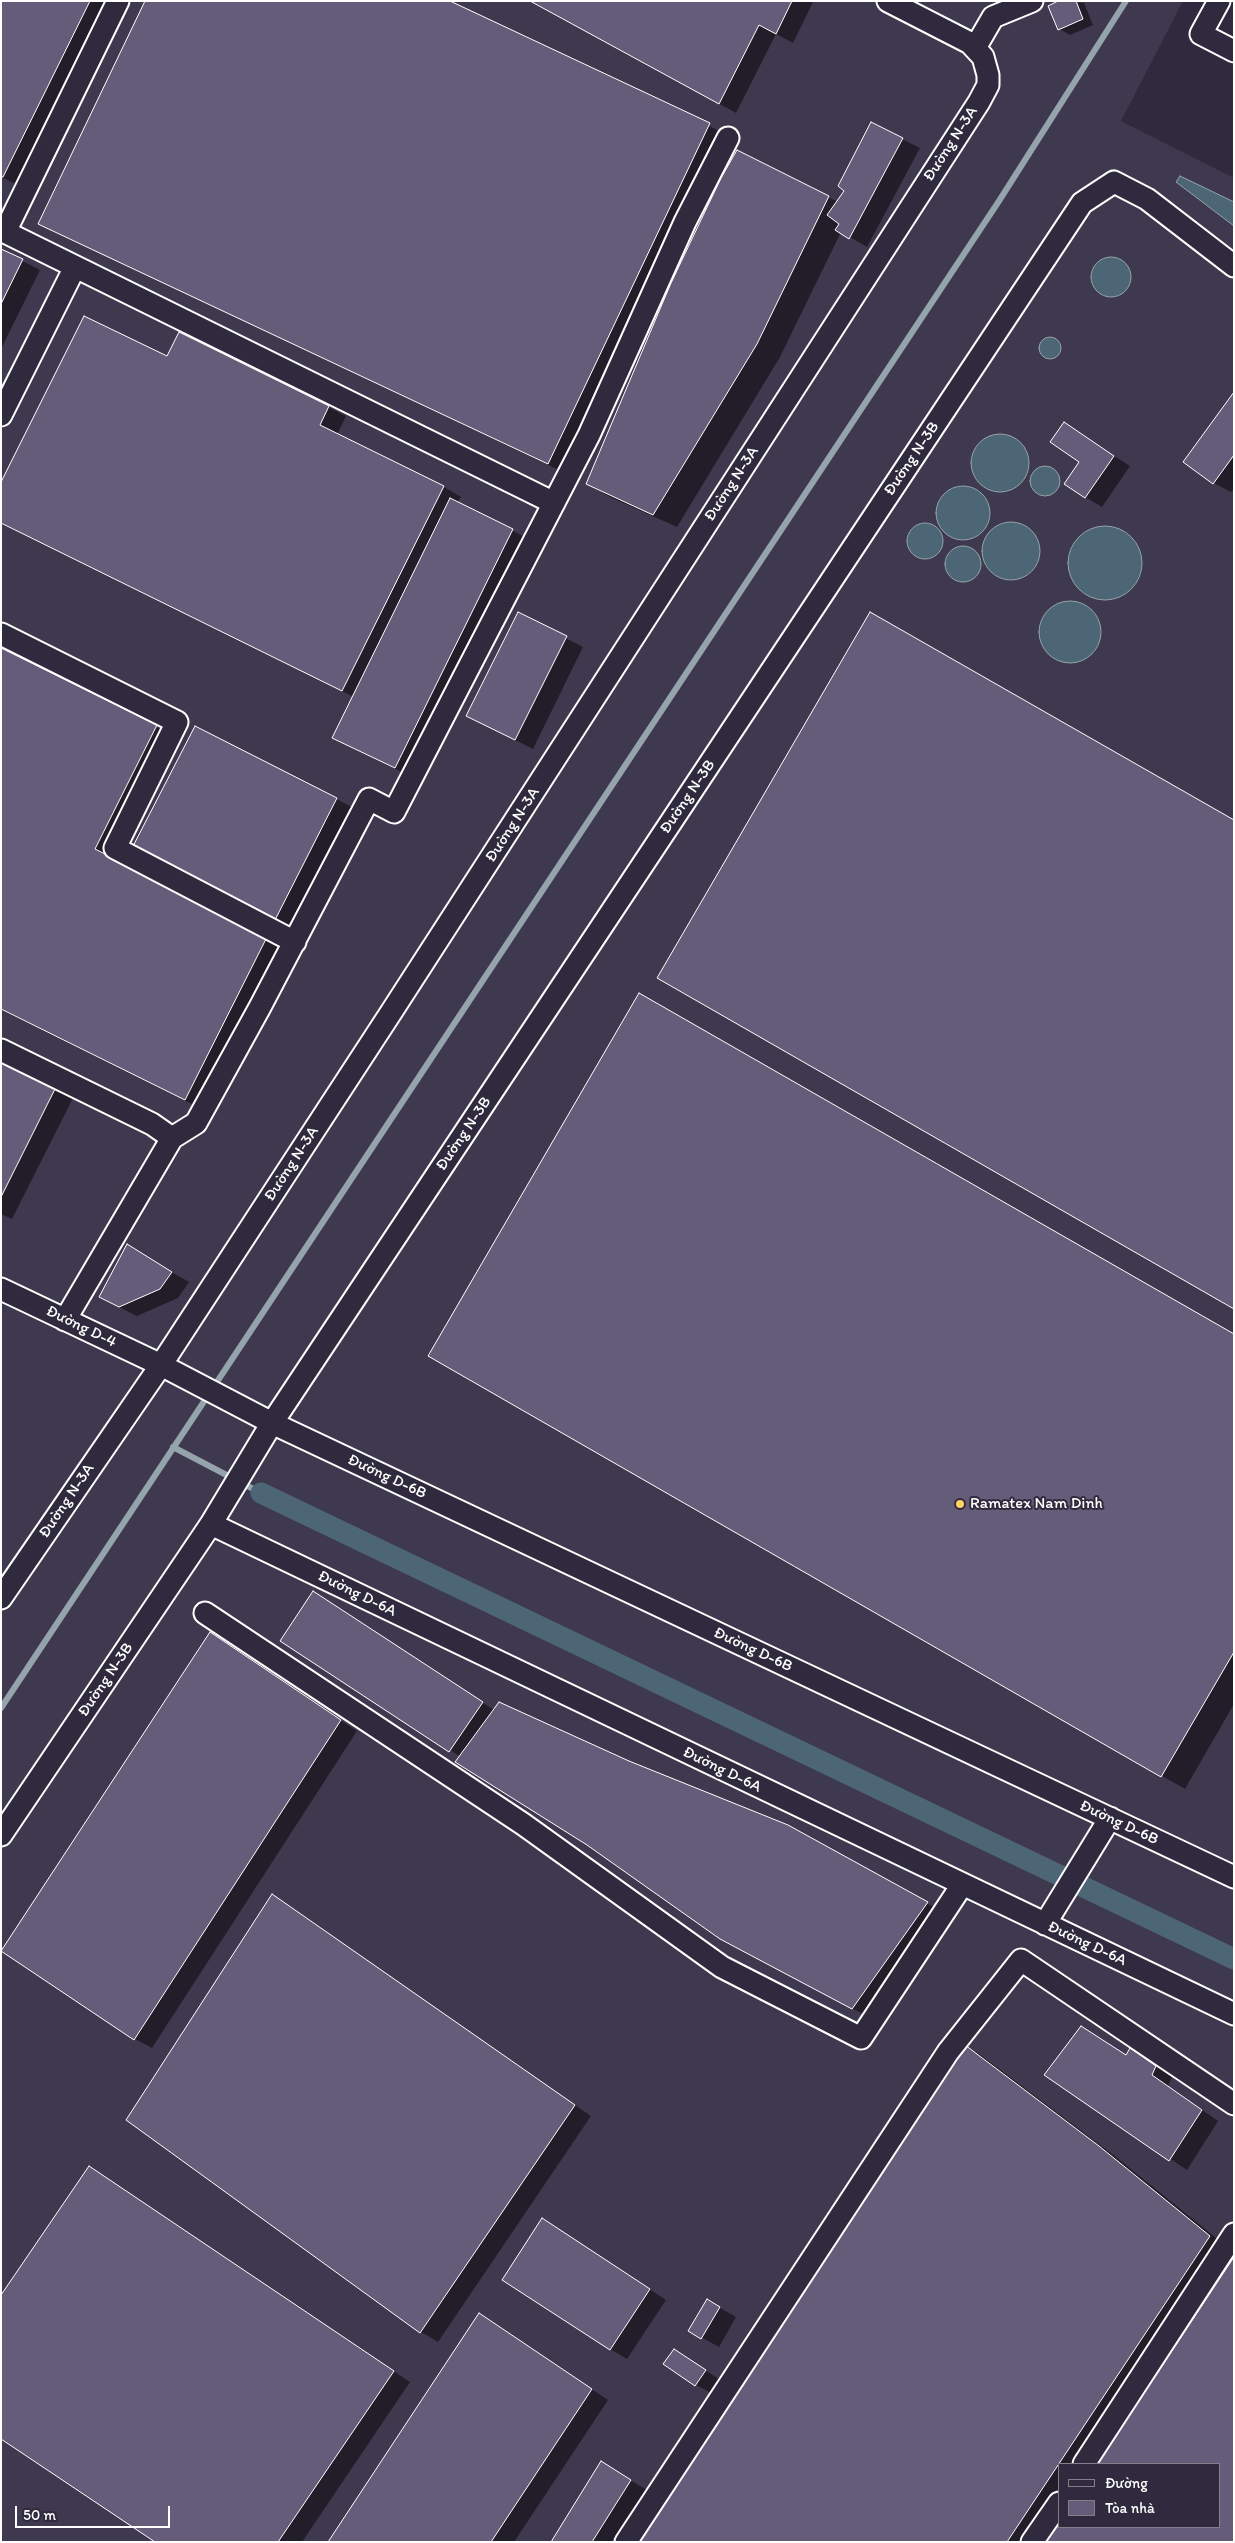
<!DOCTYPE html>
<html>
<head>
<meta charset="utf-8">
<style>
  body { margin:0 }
  #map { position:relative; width:1235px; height:2543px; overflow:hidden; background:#2f2a3d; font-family:Itim,sans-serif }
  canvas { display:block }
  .frame { position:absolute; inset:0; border:2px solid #fff; pointer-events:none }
  .legend { position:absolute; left:1058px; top:2463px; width:162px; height:65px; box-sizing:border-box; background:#2f2a3d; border:1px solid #827f8b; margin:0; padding:6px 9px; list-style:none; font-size:15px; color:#fff }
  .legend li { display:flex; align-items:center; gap:10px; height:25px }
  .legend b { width:25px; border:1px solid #827f8b }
  .scale { position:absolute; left:15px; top:2506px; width:155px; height:22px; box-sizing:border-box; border:2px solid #fff; border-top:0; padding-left:6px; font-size:15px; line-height:18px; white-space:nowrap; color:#fff; -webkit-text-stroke:4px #2f2a3d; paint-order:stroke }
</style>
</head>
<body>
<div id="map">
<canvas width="1235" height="2543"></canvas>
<div class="frame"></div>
<ul class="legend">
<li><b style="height:6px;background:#2f2a3d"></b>Đường</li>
<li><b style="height:14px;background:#655c7a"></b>Tòa nhà</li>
</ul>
<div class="scale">50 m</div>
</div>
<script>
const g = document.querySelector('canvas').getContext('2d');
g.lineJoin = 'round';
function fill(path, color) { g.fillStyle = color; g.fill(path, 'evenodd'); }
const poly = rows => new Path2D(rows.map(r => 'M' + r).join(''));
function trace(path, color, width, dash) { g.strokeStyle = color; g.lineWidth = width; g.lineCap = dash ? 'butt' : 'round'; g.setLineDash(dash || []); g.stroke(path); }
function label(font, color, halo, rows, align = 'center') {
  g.font = font + ' Itim,sans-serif'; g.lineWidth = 4; g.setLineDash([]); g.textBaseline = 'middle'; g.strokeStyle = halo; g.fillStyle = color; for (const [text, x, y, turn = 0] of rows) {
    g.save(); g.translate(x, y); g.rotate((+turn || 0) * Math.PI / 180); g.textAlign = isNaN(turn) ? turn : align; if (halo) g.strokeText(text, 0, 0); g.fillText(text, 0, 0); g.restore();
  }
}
fill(poly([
  [1,1,1183,1,1121,121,1234,178,1234,2542,1,2542],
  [1059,2464,1219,2464,1219,2527,1059,2527]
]), '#3f394f');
const water = poly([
  [1180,176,1234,202,1234,226,1176,182,1180,176],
  '1091 277a20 20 0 1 1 40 0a20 20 0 1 1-40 0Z',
  '1039 348a11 11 0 1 1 22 0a11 11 0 1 1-22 0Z',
  '971 463a29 29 0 1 1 58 0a29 29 0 1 1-58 0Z',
  '1030 481a15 15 0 1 1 30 0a15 15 0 1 1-30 0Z',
  '936 513a27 27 0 1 1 54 0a27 27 0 1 1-54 0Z',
  '982 551a29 29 0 1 1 58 0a29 29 0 1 1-58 0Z',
  '907 541a18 18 0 1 1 36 0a18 18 0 1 1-36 0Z',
  '1068 563a37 37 0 1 1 74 0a37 37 0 1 1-74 0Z',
  '945 564a18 18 0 1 1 36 0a18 18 0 1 1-36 0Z',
  '1039 632a31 31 0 1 1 62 0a31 31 0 1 1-62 0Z'
]);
fill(water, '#4d6675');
trace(water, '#94a3ac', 1);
fill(poly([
  [1,1,112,1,20,186,1,177],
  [447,1,726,134,565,473,40,224],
  [532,1,811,1,813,2,793,43,776,34,736,113],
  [1062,1,1084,3,1093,25,1070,35,1059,29],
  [871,124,920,148,867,247,841,232,780,357,677,527,610,497,587,484,738,152,838,202,846,190],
  [1,250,40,270,1,349],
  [180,333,346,416,337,435,444,487,461,497,457,503,529,539,412,777,351,747,354,697,1,523,167,358],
  [1234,394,1234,488,1231,492,1214,483],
  [1064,424,1130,466,1102,507,1085,497,1080,461],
  [519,614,583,647,533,749,485,725],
  [1,649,174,736,112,859,284,946,202,1109,1,1010],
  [195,727,354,808,292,931,150,859],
  [1,1062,73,1098,12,1219,1,1214],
  [127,1246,189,1282,178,1298,137,1316,117,1306],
  [1234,1336,1234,1704,1185,1789,430,1356],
  [313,1592,494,1710,787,1826,950,1916,876,2021,721,1938,461,1757,281,1640],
  [211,1634,357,1731,152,2048,135,2039],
  [272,1895,591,2116,438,2342,421,2332,128,2120],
  [966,2046,982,2056,1116,2157,1226,2246,1082,2464,1059,2464,1059,2499,1030,2542,641,2542],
  [1130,2050,1172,2077,1168,2086,1218,2121,1187,2170,1046,2075,1127,2056],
  [106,2178,410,2382,302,2542,157,2542],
  [559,2230,666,2300,627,2359,610,2349],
  [1234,2259,1234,2542,1047,2542,1059,2527,1219,2527,1219,2464,1098,2464],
  [708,2301,736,2317,719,2347,690,2331],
  [480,2314,608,2400,514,2542,329,2542],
  [674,2350,722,2381,713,2394,696,2385],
  [618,2473,647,2490,615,2542,552,2542]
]), '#0007');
trace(poly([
  [173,1447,261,1493],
  [1,1708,999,201,1126,1]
]), '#94a3ac', 6);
trace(poly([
  [261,1493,1234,1959]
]), '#4d6675', 21);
const building = poly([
  [1,1,90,1,3,177,1,177,1,1],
  [145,1,450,1,710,123,548,464,38,224,145,1],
  [530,1,792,1,776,34,759,25,719,104,530,1],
  [1058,1,1076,1,1083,19,1058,30,1048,6,1058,1],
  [871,122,903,138,849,239,835,230,839,224,827,215,844,191,838,186,871,122],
  [737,150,829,196,757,344,653,515,586,484,671,283,721,178,737,150],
  [1,249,23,259,1,304,1,249],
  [84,316,167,356,179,332,329,406,320,425,444,486,342,691,1,523,1,482,84,316],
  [1234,392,1234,455,1213,484,1183,462,1234,392],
  [1064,422,1114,456,1085,498,1064,484,1079,462,1050,442,1064,422],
  [450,498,513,529,395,768,332,738,450,498],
  [518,612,567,636,515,740,466,716,518,612],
  [870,612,1234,820,1234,1309,657,978,870,612],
  [1,648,157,725,95,849,268,935,185,1100,1,1009,1,648],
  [195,726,337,798,274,922,131,850,195,726],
  [639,993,1234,1334,1234,1652,1161,1777,428,1356,639,993],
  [1,1061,56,1087,1,1197,1,1061],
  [127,1244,172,1272,160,1289,119,1307,99,1297,127,1244],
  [313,1591,483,1702,449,1752,280,1641,313,1591],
  [210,1632,341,1720,134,2040,1,1951,210,1632],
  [499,1702,629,1761,788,1825,928,1902,852,2009,720,1939,587,1845,455,1762,499,1702],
  [272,1894,575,2105,420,2333,126,2120,272,1894],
  [1081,2026,1126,2055,1130,2048,1156,2066,1152,2075,1202,2110,1169,2161,1044,2075,1081,2026],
  [965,2045,1099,2146,1210,2236,1007,2542,639,2542,965,2045],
  [89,2166,394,2371,278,2542,155,2542,1,2439,1,2295,89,2166],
  [542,2218,650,2289,610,2350,502,2280,542,2218],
  [1234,2257,1234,2542,1046,2542,1059,2522,1059,2527,1219,2527,1219,2464,1097,2464,1234,2257],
  [707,2299,720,2307,701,2339,688,2331,707,2299],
  [479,2313,592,2389,491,2542,328,2542,479,2313],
  [674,2349,706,2370,695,2386,663,2364,674,2349],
  [601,2461,631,2480,592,2542,551,2542,601,2461]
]);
fill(building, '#655c7a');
trace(building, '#fff', 1);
const street = poly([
  [1219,1,1201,34,1234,51],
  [975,48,993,17,1032,1],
  [1,231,5,232,118,1],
  [5,232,554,503],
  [1,415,75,267],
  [1,634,177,722,115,848,295,942],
  [1,1050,152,1124,172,1138],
  [1,1289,161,1365,272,1423,1234,1877],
  [65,1320,172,1138,196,1123,260,1007,369,799,394,812,589,435,685,222,728,138],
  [211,1524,1234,2014],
  [1,1598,161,1365,390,1014,979,102,988,85,988,75,983,57,970,43,888,1],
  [205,1613,523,1824,722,1967,861,2038,962,1885],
  [1,1835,211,1524,272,1423,1082,203,1114,182,1147,199,1234,266],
  [1045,1924,1110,1818],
  [1084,2464,1234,2234],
  [626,2542,948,2052,1021,1960,1234,2104],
  [1032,2542,1059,2503]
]);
trace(street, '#fff', 25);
trace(street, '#2f2a3d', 21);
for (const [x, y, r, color] of [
  [960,1504,5,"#ffd166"]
]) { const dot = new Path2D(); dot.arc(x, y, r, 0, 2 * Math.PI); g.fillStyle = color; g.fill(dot); trace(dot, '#2f2a3d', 2); }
label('16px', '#fff', '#2f2a3d', [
  ["Đường N-3A",951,144,-57],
  ["Đường N-3B",912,459,-56],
  ["Đường N-3A",732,484,-57],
  ["Đường N-3B",688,797,-56],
  ["Đường N-3A",513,825,-57],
  ["Đường N-3B",464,1134,-56],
  ["Đường N-3A",292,1164,-57],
  ["Đường D-4",81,1327,26],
  ["Đường D-6B",387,1477,25],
  ["Đường N-3A",67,1501,-56],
  ["Đường D-6A",357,1594,26],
  ["Đường D-6B",753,1650,25],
  ["Đường N-3B",106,1680,-56],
  ["Đường D-6A",722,1770,26],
  ["Đường D-6B",1119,1823,25],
  ["Đường D-6A",1087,1944,25]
]);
label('16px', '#fff', '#2f2a3d', [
  ["Ramatex Nam Dinh",970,1504]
], 'left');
</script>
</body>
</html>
